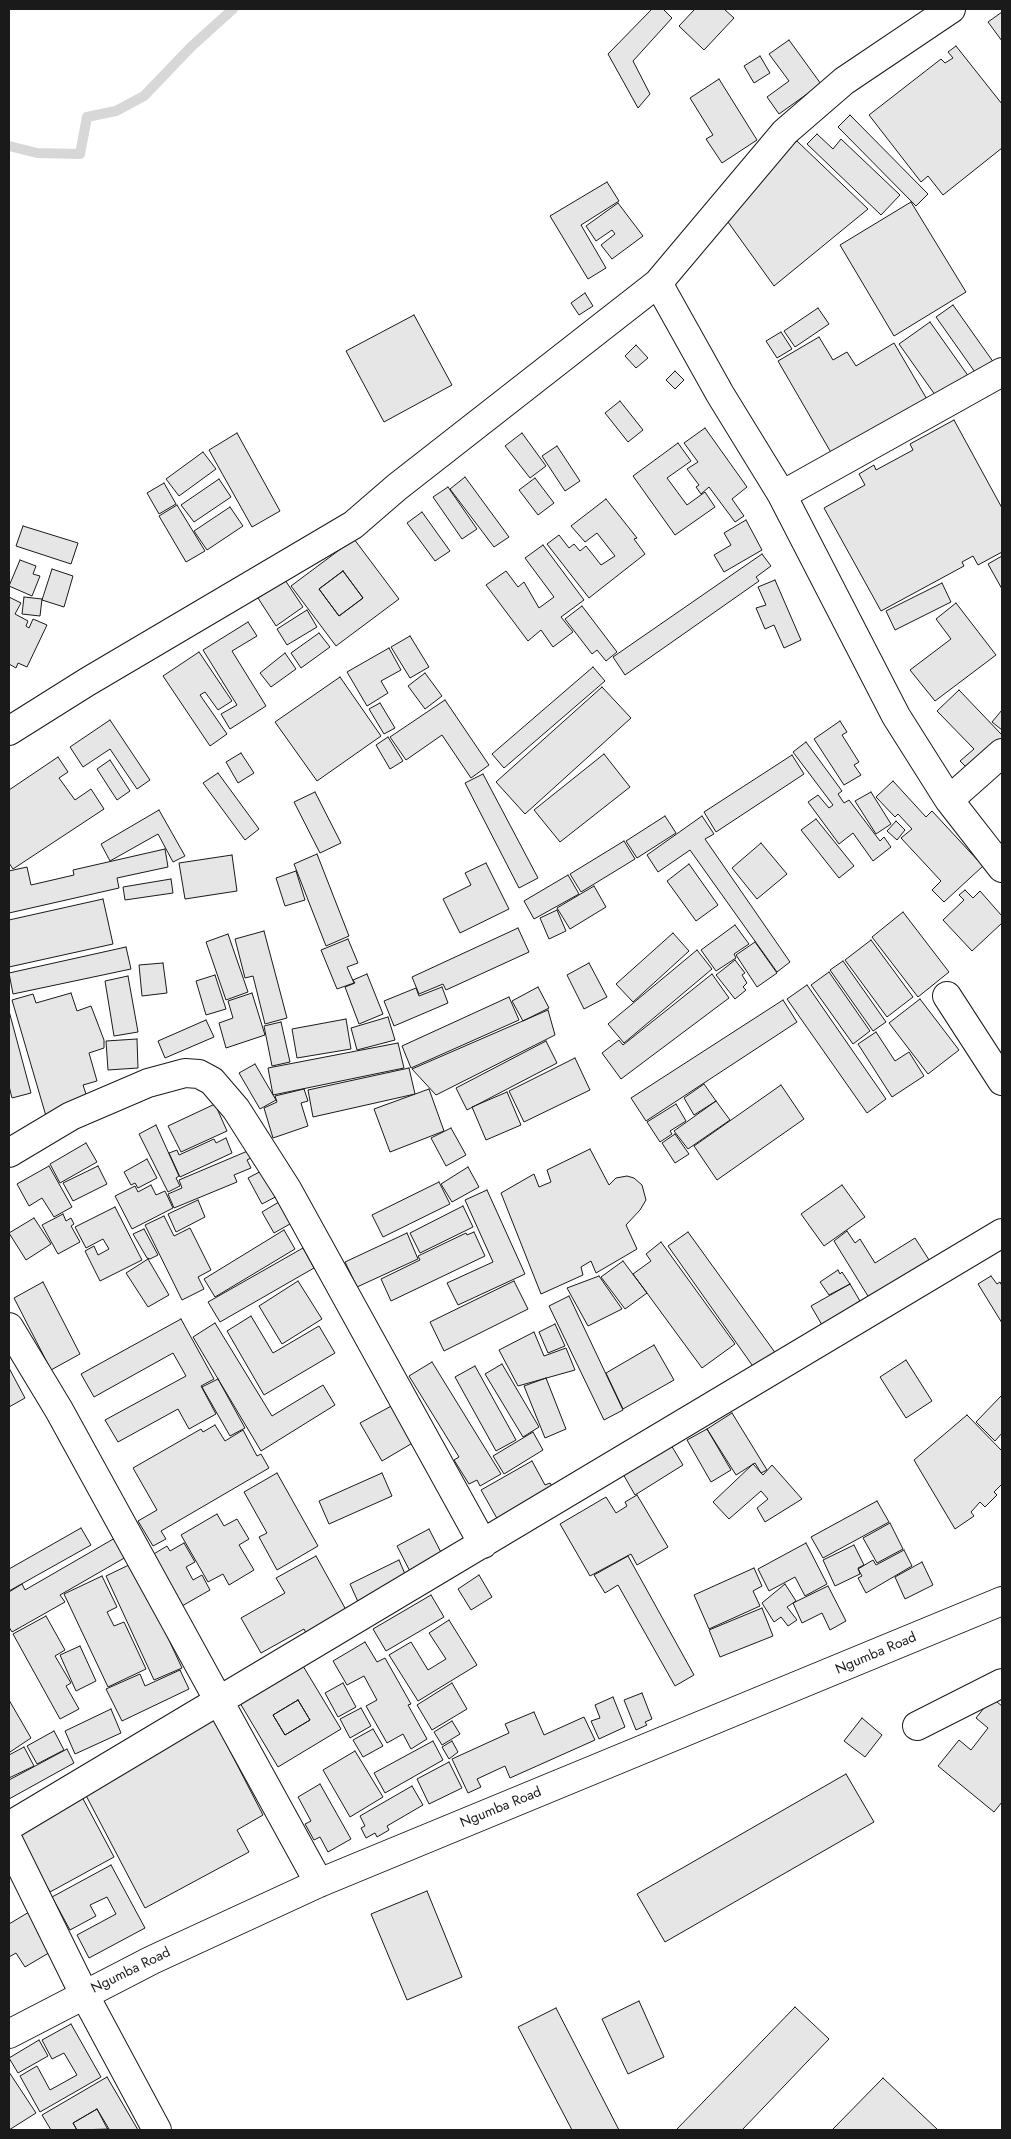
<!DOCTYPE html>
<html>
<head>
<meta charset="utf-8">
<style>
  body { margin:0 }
  #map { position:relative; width:1011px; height:2139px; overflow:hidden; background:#fff; font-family:Jost,sans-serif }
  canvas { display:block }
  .frame { position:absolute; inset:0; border:10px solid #1a1a1a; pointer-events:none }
</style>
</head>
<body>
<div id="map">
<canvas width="1011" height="2139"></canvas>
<div class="frame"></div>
</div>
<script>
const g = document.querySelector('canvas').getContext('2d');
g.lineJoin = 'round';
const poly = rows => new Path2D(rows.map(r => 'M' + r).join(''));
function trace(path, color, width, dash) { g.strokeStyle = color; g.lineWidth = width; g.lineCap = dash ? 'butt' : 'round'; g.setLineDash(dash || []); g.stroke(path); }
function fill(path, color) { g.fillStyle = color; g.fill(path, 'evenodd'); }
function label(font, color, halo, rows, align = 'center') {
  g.font = font + ' Jost,sans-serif'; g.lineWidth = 4; g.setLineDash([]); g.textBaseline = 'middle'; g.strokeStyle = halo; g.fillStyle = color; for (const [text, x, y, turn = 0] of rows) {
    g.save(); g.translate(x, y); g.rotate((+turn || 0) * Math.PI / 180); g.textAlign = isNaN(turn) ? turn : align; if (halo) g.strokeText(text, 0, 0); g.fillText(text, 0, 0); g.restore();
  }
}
trace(poly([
  [9,146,37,153,80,154,87,117,116,111,144,96,192,46,233,9]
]), '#d7d7d7', 10);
const building = poly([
  [652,9,663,9,672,18,633,61,650,94,638,108,608,54,652,9],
  [695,9,724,9,734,18,704,50,679,26,695,9],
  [1002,12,1002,41,988,22,1002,12],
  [789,40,821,84,779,114,767,97,789,81,769,54,789,40],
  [956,46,1002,104,1002,148,943,195,928,176,921,182,869,115,941,59,945,63,953,58,948,52,956,46],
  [760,56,770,73,754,83,744,66,760,56],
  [719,79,757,140,722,163,706,139,713,135,690,98,719,79],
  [850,115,928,194,916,206,838,127,850,115],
  [817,134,833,149,841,139,900,195,881,215,807,144,817,134],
  [797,141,868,209,774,286,728,222,744,187,797,141],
  [607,182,619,201,581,225,606,268,588,279,550,216,607,182],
  [911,202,966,292,894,336,840,245,911,202],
  [618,203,643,236,612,259,601,245,615,234,612,230,596,241,586,226,618,203],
  [585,293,593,306,579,315,571,303,585,293],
  [953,305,994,363,977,375,936,317,953,305],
  [818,308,829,324,795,347,784,331,818,308],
  [414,315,452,385,384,422,346,351,414,315],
  [930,322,969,377,938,399,899,344,930,322],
  [781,332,792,349,777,358,766,341,781,332],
  [819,337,833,360,847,352,856,366,894,343,928,401,833,456,778,361,819,337],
  [636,345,648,358,636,368,625,356,636,345],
  [675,371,684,380,675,389,666,380,675,371],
  [620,401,643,430,628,442,605,413,620,401],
  [954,420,1002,508,1002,552,978,565,973,556,962,562,964,566,881,611,824,508,865,485,859,474,874,465,876,470,913,450,910,444,954,420],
  [705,428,747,487,732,499,744,516,735,522,709,487,701,494,696,487,699,485,687,469,698,462,684,443,705,428],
  [237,433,280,511,252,527,209,450,237,433],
  [522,433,546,466,530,478,505,446,522,433],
  [678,443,691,461,667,478,687,505,705,492,715,507,675,535,633,476,678,443],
  [557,446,580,481,565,491,542,456,557,446],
  [203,452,216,469,179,496,166,479,203,452],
  [465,477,509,537,494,547,450,489,465,477],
  [535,478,554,503,538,515,519,490,535,478],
  [219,479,231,497,194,522,181,505,219,479],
  [164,483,176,504,159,514,147,493,164,483],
  [448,487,477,529,462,539,433,497,448,487],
  [606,499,637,538,634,539,645,554,589,598,547,544,559,535,569,548,574,544,580,551,586,546,601,565,615,556,597,533,585,542,571,526,606,499],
  [177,505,205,551,186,562,159,516,177,505],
  [230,507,243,526,207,550,194,531,230,507],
  [422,512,450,551,435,561,407,523,422,512],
  [746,520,762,550,724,572,714,555,731,545,724,533,746,520],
  [23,526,78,543,71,564,16,546,23,526],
  [354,539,399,599,336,646,291,586,354,539],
  [343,571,363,598,339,616,319,589,343,571],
  [543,545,584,600,561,617,573,632,553,647,541,630,528,641,486,585,506,571,518,587,524,582,539,608,554,597,525,558,543,545],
  [762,554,771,566,756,577,759,581,625,675,613,657,762,554],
  [1002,556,1002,589,988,564,1002,556],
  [20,560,36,566,33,574,40,576,32,596,9,586,20,560],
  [52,569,73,576,64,607,42,600,52,569],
  [343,571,363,598,339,616,319,589,343,571],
  [285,580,303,607,276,626,258,598,285,580],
  [775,580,801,640,784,648,774,625,765,629,756,608,766,605,758,587,775,580],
  [942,583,951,602,895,630,886,611,942,583],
  [9,597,21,603,15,614,28,621,26,626,29,628,33,619,47,625,27,667,18,663,16,668,9,664,9,597],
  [24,597,42,599,40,616,22,614,24,597],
  [956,603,996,655,935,701,910,670,951,639,936,619,956,603],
  [582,606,617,652,606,661,597,650,592,654,565,619,582,606],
  [307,610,317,627,287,645,277,629,307,610],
  [248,622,257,636,232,651,266,706,230,729,221,714,237,705,203,650,248,622],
  [319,633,330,647,301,668,291,653,319,633],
  [410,636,429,667,410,678,391,647,410,636],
  [389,648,401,670,381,681,388,693,367,706,347,672,389,648],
  [199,652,232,701,218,710,205,692,200,695,227,734,210,746,163,676,199,652],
  [285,653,296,669,271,687,260,673,285,653],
  [593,667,605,681,504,768,492,754,593,667],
  [425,673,442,696,425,709,408,686,425,673],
  [340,677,381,736,317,781,275,722,340,677],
  [602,687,631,718,525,814,496,782,602,687],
  [959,690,1002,735,1002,740,970,771,960,761,974,749,937,711,959,690],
  [445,700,489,765,471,778,442,735,406,760,390,737,445,700],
  [380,703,395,728,384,734,369,709,380,703],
  [1002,710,1002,730,992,722,1002,710],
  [110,720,150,780,137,789,110,749,83,767,70,747,110,720],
  [840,721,847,732,842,735,859,762,854,765,861,775,844,785,814,739,840,721],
  [388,737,403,761,390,769,376,745,388,737],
  [806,742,842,791,838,794,844,803,849,800,880,841,884,837,891,847,873,861,853,833,839,844,808,802,818,795,829,808,833,805,793,752,806,742],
  [241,753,254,773,238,783,226,762,241,753],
  [604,754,630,787,560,842,534,810,604,754],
  [792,755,804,774,716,832,704,812,792,755],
  [58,757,68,772,59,778,75,800,91,789,104,809,13,869,9,863,9,790,58,757],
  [110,760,130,791,117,800,97,769,110,760],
  [218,773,259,829,245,840,203,783,218,773],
  [483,774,538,878,519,888,465,783,483,774],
  [893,781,926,817,932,811,983,866,944,902,932,890,941,881,901,838,912,829,898,814,895,817,876,797,893,781],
  [315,792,341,843,320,853,294,802,315,792],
  [871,792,891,824,876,834,855,801,871,792],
  [159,810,185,856,173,862,158,834,110,861,101,844,159,810],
  [665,816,676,833,637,858,626,841,665,816],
  [702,816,714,834,705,839,790,962,777,972,690,850,658,872,647,855,702,816],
  [816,819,854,866,839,878,801,830,816,819],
  [896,821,905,830,897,840,887,831,896,821],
  [624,841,635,859,581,892,570,874,624,841],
  [761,843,787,874,757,899,732,868,761,843],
  [165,849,168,867,117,878,119,888,9,913,9,871,27,867,31,885,74,875,73,870,165,849],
  [317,854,349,936,326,946,294,864,317,854],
  [232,855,237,891,185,899,179,863,232,855],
  [486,863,509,909,460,933,443,899,471,885,465,873,486,863],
  [689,864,718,905,696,921,667,881,689,864],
  [296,871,305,900,285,906,276,878,296,871],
  [568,875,579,894,534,919,524,901,568,875],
  [171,879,173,893,125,900,123,887,171,879],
  [594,886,606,907,570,929,557,908,594,886],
  [965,890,973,898,980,891,1002,916,1002,923,972,951,943,920,964,900,959,895,965,890],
  [103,899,113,944,9,967,9,920,103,899],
  [557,910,566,931,549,939,540,918,557,910],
  [903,912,949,972,918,997,872,937,903,912],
  [735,925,749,944,734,954,736,958,716,971,701,950,735,925],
  [518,928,529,952,446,990,443,984,419,994,412,977,518,928],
  [264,931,287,1018,265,1024,253,976,245,978,235,939,264,931],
  [673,933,689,951,633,1002,616,984,673,933],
  [228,934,248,992,226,1000,206,942,228,934],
  [348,939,358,963,347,967,354,983,337,989,321,950,348,939],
  [871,940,913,997,887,1017,845,960,871,940],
  [755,942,777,973,757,987,736,955,755,942],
  [126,947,131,969,13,994,9,973,126,947],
  [697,950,712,969,624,1043,608,1024,697,950],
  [735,960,745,973,742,975,747,983,743,987,746,990,735,999,716,975,735,960],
  [843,961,886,1022,873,1031,830,970,843,961],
  [163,963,167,993,142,996,139,965,163,963],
  [589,963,607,997,584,1009,567,975,589,963],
  [829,972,870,1031,853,1044,811,985,829,972],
  [367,974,383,1014,359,1024,345,987,355,983,353,980,367,974],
  [712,974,729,998,621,1079,602,1053,619,1040,623,1045,712,974],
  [215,975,226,1009,206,1015,196,981,215,975],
  [128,976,138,1032,114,1036,105,981,128,976],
  [807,985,886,1099,867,1113,787,999,807,985],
  [442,987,448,1003,394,1026,384,1001,416,988,419,996,442,987],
  [538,987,549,1008,523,1021,512,1001,538,987],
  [71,993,77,1011,91,1006,104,1040,104,1048,89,1053,97,1081,83,1085,89,1103,46,1116,12,1000,33,994,36,1003,71,993],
  [252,993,265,1035,226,1048,219,1023,233,1018,228,1001,252,993],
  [509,997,519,1020,411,1068,402,1046,509,997],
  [920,999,959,1050,928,1074,889,1023,920,999],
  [783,1000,797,1022,646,1121,631,1098,783,1000],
  [548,1010,555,1035,436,1095,412,1069,548,1010],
  [9,1011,31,1093,12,1098,9,1086,9,1011],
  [388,1017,395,1040,357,1050,351,1028,388,1017],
  [346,1019,351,1049,297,1058,292,1029,346,1019],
  [206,1020,214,1037,165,1058,158,1041,206,1020],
  [281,1022,290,1062,272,1066,264,1026,281,1022],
  [876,1032,895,1061,909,1052,924,1076,892,1097,858,1044,876,1032],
  [137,1039,138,1068,108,1070,106,1041,137,1039],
  [546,1041,557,1063,467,1110,456,1088,546,1041],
  [398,1043,404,1068,273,1095,268,1068,398,1043],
  [575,1058,590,1090,524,1122,509,1091,575,1058],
  [255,1064,276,1100,260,1109,239,1073,255,1064],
  [409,1068,415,1094,313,1117,308,1090,409,1068],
  [704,1084,716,1101,694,1115,684,1098,704,1084],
  [781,1085,804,1119,717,1180,694,1146,781,1085],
  [304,1089,308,1101,301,1103,308,1126,273,1138,264,1108,277,1102,275,1096,304,1089],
  [429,1089,444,1131,390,1152,374,1109,429,1089],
  [507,1092,521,1125,486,1140,472,1107,507,1092],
  [716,1101,730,1120,688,1149,674,1131,716,1101],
  [215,1104,227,1131,181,1152,168,1126,215,1104],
  [676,1104,686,1121,670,1131,672,1134,660,1142,647,1122,676,1104],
  [156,1125,179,1176,176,1178,180,1186,168,1192,139,1134,156,1125],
  [451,1128,466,1155,446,1166,431,1138,451,1128],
  [675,1134,689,1154,675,1163,662,1143,675,1134],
  [226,1138,232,1153,180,1177,169,1153,177,1150,179,1155,214,1139,216,1143,226,1138],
  [86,1143,97,1162,60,1183,50,1164,86,1143],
  [590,1149,609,1185,616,1178,627,1176,634,1178,642,1185,646,1200,640,1210,626,1225,637,1249,596,1273,591,1261,581,1267,583,1275,541,1294,501,1193,534,1174,539,1187,551,1182,547,1170,590,1149],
  [250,1150,253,1157,247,1160,251,1168,234,1175,237,1182,174,1208,168,1194,182,1188,179,1180,250,1150],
  [147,1159,157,1178,138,1188,135,1183,131,1185,124,1172,147,1159],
  [49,1166,72,1207,54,1217,42,1198,29,1206,17,1184,49,1166],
  [98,1166,107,1184,73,1201,63,1183,98,1166],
  [468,1167,479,1187,452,1202,441,1184,468,1167],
  [267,1168,281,1194,262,1204,248,1178,267,1168],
  [439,1182,450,1204,383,1237,372,1215,439,1182],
  [151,1185,156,1195,165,1191,173,1208,132,1229,115,1196,135,1186,138,1192,151,1185],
  [842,1185,865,1217,824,1246,801,1214,842,1185],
  [487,1190,525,1274,458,1305,447,1283,493,1262,465,1200,487,1190],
  [284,1199,297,1220,274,1233,262,1212,284,1199],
  [198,1200,205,1217,176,1232,168,1214,198,1200],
  [463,1206,473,1227,420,1253,410,1233,463,1206],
  [115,1207,142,1260,100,1281,85,1251,94,1246,98,1255,109,1249,103,1239,86,1248,75,1227,115,1207],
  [63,1214,66,1221,71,1218,74,1224,71,1226,80,1242,58,1254,42,1225,63,1214],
  [164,1216,174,1236,190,1228,211,1270,198,1277,204,1289,182,1300,145,1225,164,1216],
  [34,1218,51,1244,26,1260,9,1233,34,1218],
  [144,1229,158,1255,150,1259,147,1258,133,1234,144,1229],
  [284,1230,295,1249,215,1297,204,1279,284,1230],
  [847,1231,855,1243,860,1239,875,1263,915,1238,931,1263,871,1301,834,1241,847,1231],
  [474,1232,485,1256,391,1301,381,1279,420,1260,418,1256,466,1233,467,1235,474,1232],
  [688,1232,779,1358,757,1372,668,1246,688,1232],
  [407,1233,418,1259,357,1287,345,1262,407,1233],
  [661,1242,735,1344,702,1368,633,1274,651,1261,646,1254,661,1242],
  [303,1248,314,1268,220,1322,208,1302,303,1248],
  [148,1259,169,1295,148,1307,126,1273,148,1259],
  [623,1261,647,1293,625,1309,601,1277,623,1261],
  [838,1270,840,1274,842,1272,850,1284,829,1295,820,1282,838,1270],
  [599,1276,622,1309,588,1326,567,1288,599,1276],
  [991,1276,997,1284,1000,1282,1002,1286,1002,1323,978,1284,991,1276],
  [298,1281,322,1319,282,1344,259,1306,298,1281],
  [514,1281,528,1309,444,1351,430,1322,514,1281],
  [43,1282,80,1354,51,1370,14,1298,43,1282],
  [850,1284,860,1301,855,1304,861,1315,822,1325,811,1306,850,1284],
  [569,1296,623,1410,604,1420,549,1306,569,1296],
  [251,1316,273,1353,319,1326,335,1353,264,1395,227,1331,251,1316],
  [181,1319,214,1379,201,1386,216,1414,189,1429,178,1409,118,1442,105,1420,186,1376,173,1353,94,1397,81,1374,181,1319],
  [215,1323,272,1416,323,1385,335,1405,261,1451,193,1337,215,1323],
  [555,1324,565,1346,548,1353,539,1332,555,1324],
  [534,1332,544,1356,566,1348,575,1370,518,1386,499,1350,534,1332],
  [654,1345,674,1380,623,1409,606,1373,654,1345],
  [906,1360,932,1401,906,1418,880,1377,906,1360],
  [432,1362,501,1474,480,1486,477,1480,469,1484,454,1460,459,1457,409,1376,432,1362],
  [502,1364,539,1427,523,1437,485,1374,502,1364],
  [475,1366,516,1440,496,1451,455,1377,475,1366],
  [9,1368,25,1398,9,1407,9,1368],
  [546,1378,566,1429,545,1438,524,1386,546,1378],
  [218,1379,245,1428,230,1436,202,1387,218,1379],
  [1002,1395,1002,1433,995,1441,976,1422,1002,1395],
  [395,1404,416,1441,382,1461,360,1423,395,1404],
  [732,1413,767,1470,761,1473,755,1463,736,1475,707,1429,732,1413],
  [967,1415,1002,1451,1002,1484,994,1492,997,1495,985,1507,980,1502,971,1512,974,1516,955,1529,914,1460,967,1415],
  [215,1425,225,1441,243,1430,257,1456,261,1454,269,1468,161,1531,166,1539,153,1546,138,1521,157,1510,133,1468,201,1429,203,1432,215,1425],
  [707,1429,731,1470,711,1482,687,1440,707,1429],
  [533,1432,543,1450,504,1474,493,1456,533,1432],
  [671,1445,683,1465,635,1495,623,1474,671,1445],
  [532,1461,545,1485,550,1483,555,1491,499,1522,481,1490,532,1461],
  [753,1464,763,1475,772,1465,802,1499,765,1522,757,1508,768,1499,761,1491,729,1519,713,1502,753,1464],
  [277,1473,318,1546,277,1570,259,1537,267,1533,244,1492,277,1473],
  [382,1473,392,1496,329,1524,319,1501,382,1473],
  [637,1495,668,1547,637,1565,631,1554,590,1576,560,1524,606,1497,616,1513,627,1506,625,1502,637,1495],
  [877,1501,889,1522,823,1558,811,1537,877,1501],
  [217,1514,224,1526,237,1519,249,1539,239,1545,254,1570,229,1585,223,1574,208,1582,181,1535,217,1514],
  [890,1523,903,1549,877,1563,863,1538,890,1523],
  [81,1528,91,1545,9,1591,9,1569,81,1528],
  [429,1529,447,1564,415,1581,397,1546,429,1529],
  [115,1538,126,1557,60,1595,65,1602,12,1632,9,1627,9,1592,22,1584,25,1590,115,1538],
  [184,1543,195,1562,186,1567,193,1580,202,1575,210,1590,182,1606,152,1555,167,1546,170,1551,184,1543],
  [806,1543,827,1584,805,1596,795,1577,769,1591,758,1569,806,1543],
  [854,1545,864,1565,858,1568,860,1574,835,1586,823,1560,854,1545],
  [904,1550,912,1566,866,1593,858,1578,862,1576,858,1569,873,1560,876,1565,904,1550],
  [316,1556,350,1617,309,1639,304,1629,261,1653,241,1618,285,1593,276,1578,316,1556],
  [628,1556,694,1675,675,1686,618,1585,605,1593,594,1575,628,1556],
  [399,1560,408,1581,359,1604,350,1584,399,1560],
  [922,1562,933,1585,905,1599,895,1577,922,1562],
  [133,1563,182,1668,154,1680,106,1576,133,1563],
  [754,1568,762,1586,753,1591,760,1606,709,1629,694,1595,754,1568],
  [479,1575,492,1597,471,1610,458,1589,479,1575],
  [102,1576,117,1607,107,1612,114,1626,124,1622,146,1669,108,1687,64,1594,102,1576],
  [785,1584,796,1601,787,1607,797,1620,788,1626,781,1617,774,1622,762,1603,785,1584],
  [828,1586,846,1621,830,1630,822,1613,802,1623,793,1603,828,1586],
  [431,1595,444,1617,386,1651,373,1629,431,1595],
  [762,1608,773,1636,720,1657,709,1630,762,1608],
  [46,1616,65,1650,55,1656,71,1683,66,1686,79,1709,60,1719,13,1634,46,1616],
  [449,1620,477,1665,418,1701,389,1655,411,1642,428,1670,446,1659,429,1633,449,1620],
  [365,1642,377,1662,385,1658,411,1704,408,1705,427,1739,411,1749,403,1734,387,1743,366,1706,377,1700,364,1676,347,1685,333,1661,365,1642],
  [80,1646,96,1681,76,1691,60,1655,80,1646],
  [303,1666,341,1729,278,1767,240,1703,303,1666],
  [298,1700,310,1720,285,1735,273,1715,298,1700],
  [180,1670,189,1689,122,1721,106,1689,140,1674,145,1686,180,1670],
  [343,1683,356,1707,338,1717,325,1693,343,1683],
  [452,1683,467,1709,432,1730,417,1705,452,1683],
  [642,1693,652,1719,645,1722,647,1725,636,1730,624,1700,642,1693],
  [613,1697,625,1727,599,1739,591,1721,600,1718,595,1705,613,1697],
  [992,1698,1002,1706,1002,1802,994,1812,938,1766,959,1740,971,1750,988,1728,976,1718,992,1698],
  [9,1700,31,1738,10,1752,9,1751,9,1700],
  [298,1700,310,1720,285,1735,273,1715,298,1700],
  [361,1708,371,1726,350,1738,340,1719,361,1708],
  [111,1709,121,1733,75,1754,65,1731,111,1709],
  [534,1712,544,1735,584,1717,595,1740,510,1778,505,1766,477,1779,481,1787,468,1793,452,1759,509,1733,505,1724,534,1712],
  [213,1718,263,1815,237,1830,249,1852,145,1908,80,1784,213,1718],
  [862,1718,882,1735,865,1757,844,1741,862,1718],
  [452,1721,460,1734,442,1745,434,1732,452,1721],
  [373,1729,383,1746,363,1757,353,1740,373,1729],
  [54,1731,64,1750,37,1764,27,1746,54,1731],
  [433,1741,443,1760,385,1793,374,1773,433,1741],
  [452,1741,458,1752,449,1759,442,1747,452,1741],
  [24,1747,34,1766,9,1778,9,1755,24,1747],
  [67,1749,74,1763,9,1799,9,1780,67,1749],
  [355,1751,383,1797,350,1817,323,1770,355,1751],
  [449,1762,462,1788,429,1804,417,1779,449,1762],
  [846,1774,874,1822,665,1942,637,1894,846,1774],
  [320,1784,351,1839,328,1852,320,1837,314,1840,305,1824,311,1821,298,1797,320,1784],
  [412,1786,423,1805,387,1826,389,1830,377,1837,375,1833,366,1838,361,1828,365,1826,360,1816,412,1786],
  [82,1797,114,1857,50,1892,17,1831,82,1797],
  [111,1865,145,1928,89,1958,77,1935,116,1914,107,1897,90,1905,96,1916,70,1930,52,1897,111,1865],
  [427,1891,462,1977,407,2000,371,1914,427,1891],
  [29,1912,52,1951,25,1967,16,1953,9,1957,9,1924,29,1912],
  [639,2001,664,2057,628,2074,602,2019,639,2001],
  [795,2007,829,2039,742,2130,676,2130,795,2007],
  [556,2008,619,2130,572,2130,518,2027,556,2008],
  [71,2024,101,2077,40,2112,20,2076,37,2066,50,2090,77,2075,64,2053,52,2059,42,2040,71,2024],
  [39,2040,48,2056,18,2073,9,2058,39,2040],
  [9,2072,36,2113,9,2130,9,2072],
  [107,2077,138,2130,108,2130,97,2109,73,2123,77,2130,51,2130,42,2115,107,2077],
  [883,2078,938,2130,832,2130,883,2078],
  [97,2109,109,2129,77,2130,73,2123,97,2109]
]);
fill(building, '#e6e6e6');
trace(building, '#1a1a1a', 1);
const minor = poly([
  [658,283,720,394,782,495,896,716,949,800,1002,868],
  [782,495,1002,372],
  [9,731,87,682,353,525,397,487,658,283,785,132,844,81,951,9],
  [949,800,1002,753],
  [947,996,1002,1081],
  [9,1153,71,1116,148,1083,185,1073,199,1074,212,1081,236,1109,287,1189,483,1544],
  [9,1327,59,1410,319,1883],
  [917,1726,1002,1683],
  [9,1826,1002,1233],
  [9,1842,84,1994,157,2130],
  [9,2034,152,1960,319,1883,1002,1601]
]);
trace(minor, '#1a1a1a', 30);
trace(minor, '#fff', 28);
label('14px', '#1a1a1a', '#fff', [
  ["Ngumba Road",876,1654,-23],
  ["Ngumba Road",501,1808,-22],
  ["Ngumba Road",131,1971,-26]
]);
</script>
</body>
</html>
